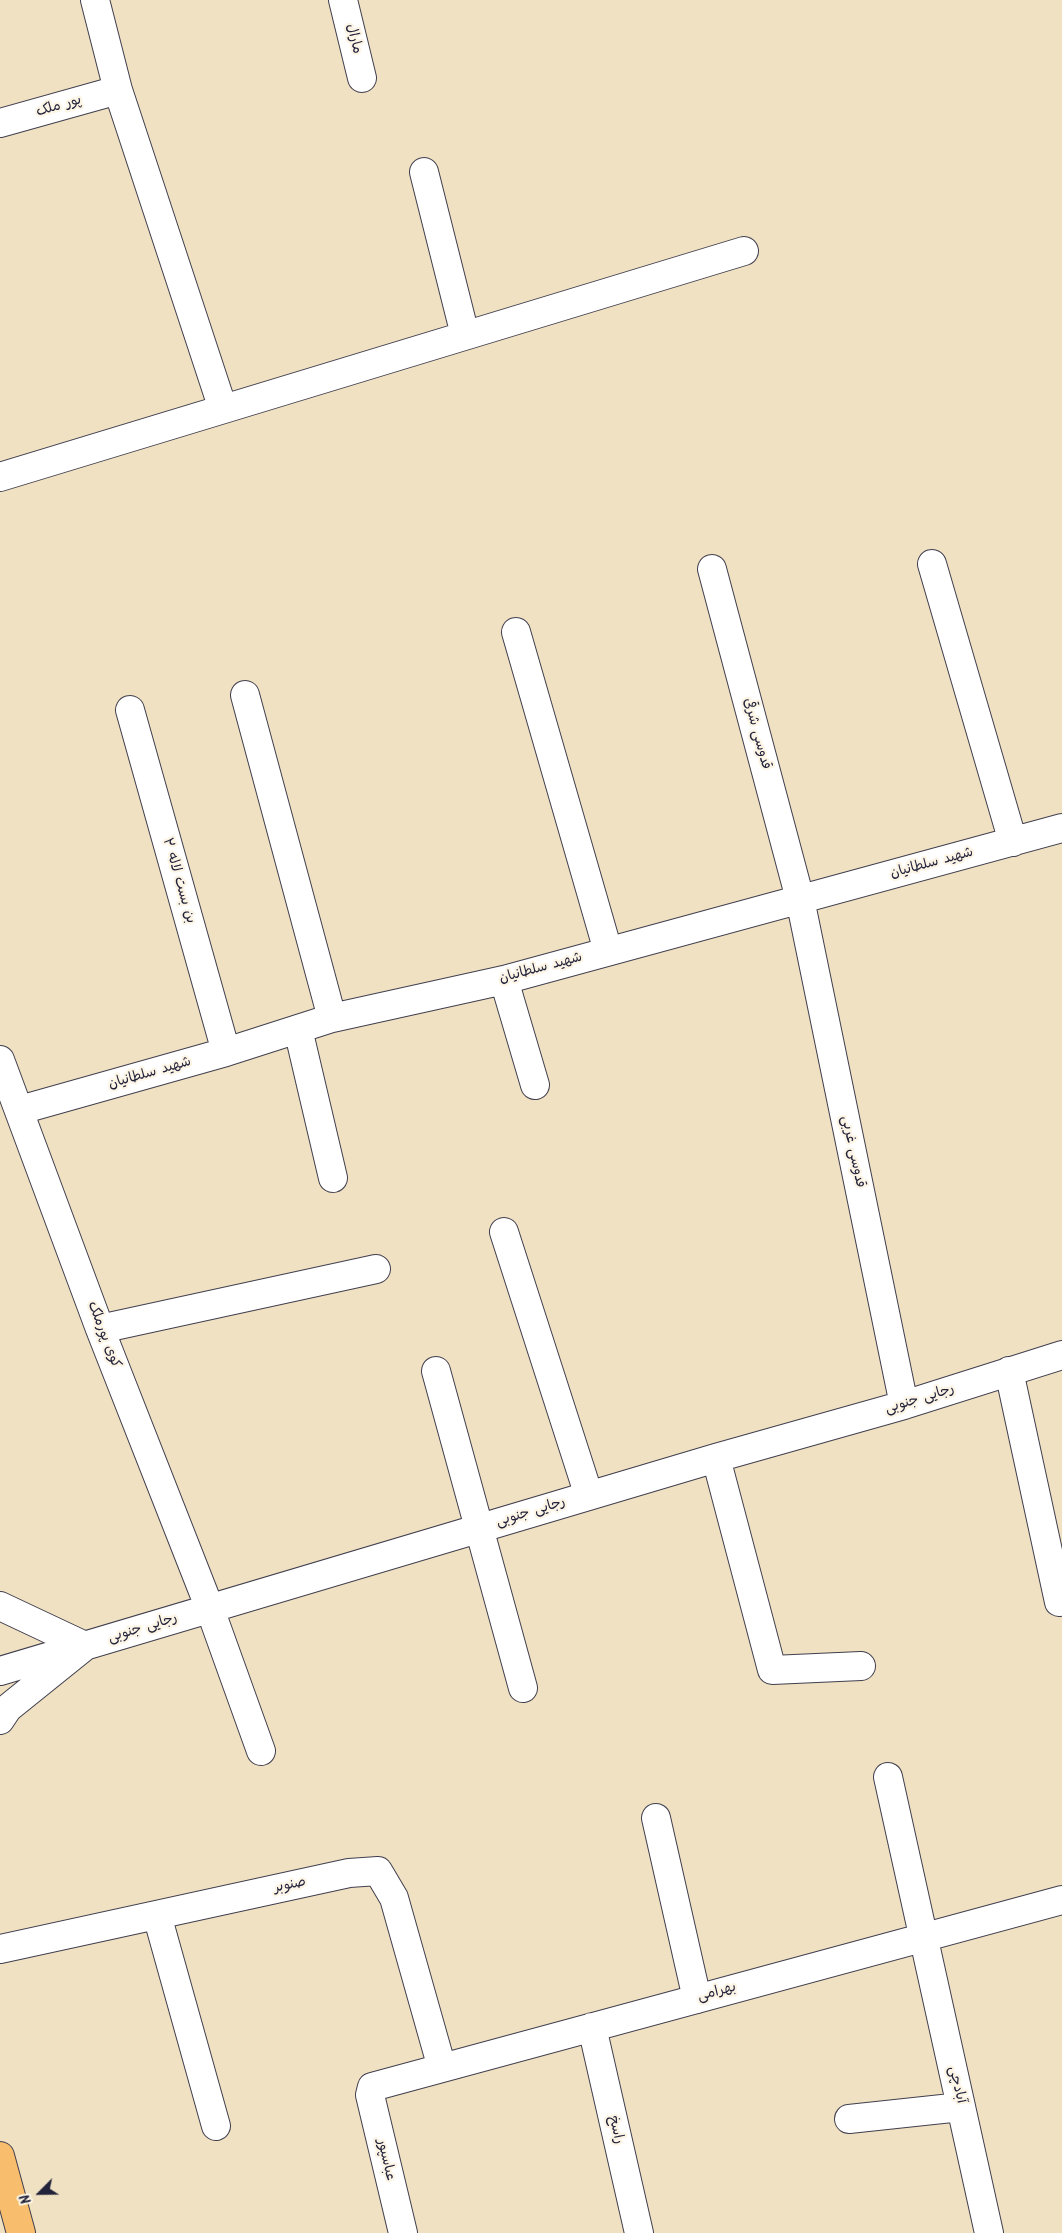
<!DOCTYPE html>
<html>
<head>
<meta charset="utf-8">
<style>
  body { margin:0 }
  #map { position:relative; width:1062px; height:2233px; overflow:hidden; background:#efe1c1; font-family:Kalam,sans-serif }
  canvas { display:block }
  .north { position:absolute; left:15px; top:2168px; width:50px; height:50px; -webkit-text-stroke:4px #fcf5e5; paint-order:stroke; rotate:247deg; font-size:14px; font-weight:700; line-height:20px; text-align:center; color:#22223b }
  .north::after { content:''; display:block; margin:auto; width:18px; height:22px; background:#22223b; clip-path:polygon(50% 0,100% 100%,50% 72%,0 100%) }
</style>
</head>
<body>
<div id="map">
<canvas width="1062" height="2233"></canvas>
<div class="north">N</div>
</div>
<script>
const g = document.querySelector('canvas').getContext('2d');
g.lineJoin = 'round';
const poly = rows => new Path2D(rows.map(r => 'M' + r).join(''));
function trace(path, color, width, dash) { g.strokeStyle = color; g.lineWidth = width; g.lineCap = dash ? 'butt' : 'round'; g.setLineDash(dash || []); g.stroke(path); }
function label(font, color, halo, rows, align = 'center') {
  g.font = font + ' Kalam,"Playpen Sans Arabic",sans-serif'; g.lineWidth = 4.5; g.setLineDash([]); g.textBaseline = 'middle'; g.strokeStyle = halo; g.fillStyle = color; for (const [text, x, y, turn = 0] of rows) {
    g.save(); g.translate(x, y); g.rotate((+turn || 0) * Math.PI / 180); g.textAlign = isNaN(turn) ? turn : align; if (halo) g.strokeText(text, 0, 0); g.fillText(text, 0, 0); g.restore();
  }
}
const minor = poly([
  [95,0,118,90,223,409],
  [343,0,362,78],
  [0,123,118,90],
  [424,172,465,335],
  [0,477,744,251],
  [932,564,1013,842],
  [712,569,800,899,904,1405],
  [516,632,608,951],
  [245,695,332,1018],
  [130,710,226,1052],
  [504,980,535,1085],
  [298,1029,333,1178],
  [0,1060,100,1329,210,1609,261,1751],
  [20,1110,226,1052,332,1018,504,980,1062,828],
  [504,1232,589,1496],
  [100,1329,376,1269],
  [436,1371,523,1688],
  [1009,1371,1059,1602],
  [716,1458,772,1670,861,1666],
  [0,1606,85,1646,8,1708,0,1720],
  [0,1671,716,1458,904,1405,1062,1355],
  [888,1777,989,2233],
  [656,1818,697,1999],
  [157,1915,216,2126],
  [0,1949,349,1873,378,1871,394,1898,442,2068],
  [592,2027,639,2233],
  [849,2119,961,2107],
  [403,2233,370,2095,372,2087,1062,1900]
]);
const major = poly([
  [0,2156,21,2233]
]);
trace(minor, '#413f4f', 30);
trace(major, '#413f4f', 30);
trace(minor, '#fff', 28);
trace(major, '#f9be6d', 28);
label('14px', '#22223b', '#fcf5e5', [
  ["مارال",353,39,76],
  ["پور ملک",59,107,-16],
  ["قدوسی شرقی",756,734,75],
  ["شهید سلطانیان",932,864,-15],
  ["بن بست لاله ۲",178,881,74],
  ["شهید سلطانیان",541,969,-15],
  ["شهید سلطانیان",150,1074,-16],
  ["قدوسی غربی",852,1152,78],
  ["کوی پورملک",103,1335,69],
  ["رجایی جنوبی",920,1400,-17],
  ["رجایی جنوبی",531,1513,-17],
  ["رجایی جنوبی",143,1629,-17],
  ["صنوبر",290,1886,-12],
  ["بهرامی",717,1993,-15],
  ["آبادچی",956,2085,77],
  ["راسخ",615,2130,77],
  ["عباسپور",385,2160,77]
]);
</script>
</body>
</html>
